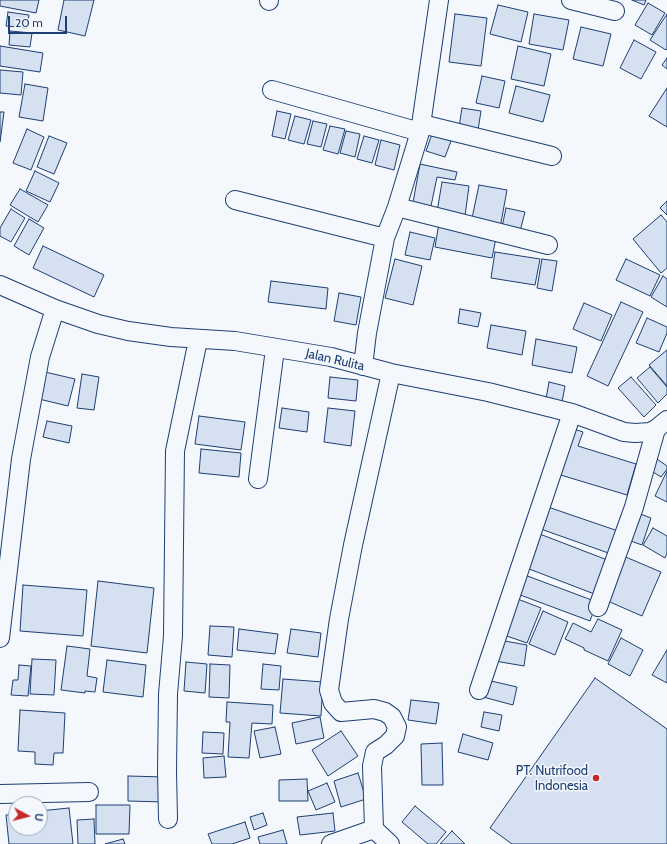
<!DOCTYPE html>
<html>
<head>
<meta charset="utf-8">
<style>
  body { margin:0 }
  #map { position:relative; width:667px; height:844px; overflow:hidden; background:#f4f7fb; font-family:Cabin,sans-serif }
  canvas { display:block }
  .north { position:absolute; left:8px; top:796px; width:40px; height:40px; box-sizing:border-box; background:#f4f7fb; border:1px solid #9eadc5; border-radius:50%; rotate:97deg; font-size:11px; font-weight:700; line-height:16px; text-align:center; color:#1d3f73 }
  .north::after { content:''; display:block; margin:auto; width:14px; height:18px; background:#c62828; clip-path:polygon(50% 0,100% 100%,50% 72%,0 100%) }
  .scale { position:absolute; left:8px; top:16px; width:59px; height:18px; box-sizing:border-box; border:2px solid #1d3f73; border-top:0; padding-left:5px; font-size:12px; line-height:14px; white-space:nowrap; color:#1d3f73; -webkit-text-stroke:3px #f4f7fb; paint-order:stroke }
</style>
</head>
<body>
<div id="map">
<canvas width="667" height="844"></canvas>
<div class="north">U</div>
<div class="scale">20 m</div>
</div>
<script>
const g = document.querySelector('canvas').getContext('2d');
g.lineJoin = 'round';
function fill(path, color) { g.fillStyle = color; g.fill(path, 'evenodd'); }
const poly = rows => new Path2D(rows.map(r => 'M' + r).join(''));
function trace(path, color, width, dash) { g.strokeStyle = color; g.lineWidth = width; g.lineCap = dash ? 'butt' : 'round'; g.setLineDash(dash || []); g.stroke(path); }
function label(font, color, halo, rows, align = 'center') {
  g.font = font + ' Cabin,sans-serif'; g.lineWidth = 3; g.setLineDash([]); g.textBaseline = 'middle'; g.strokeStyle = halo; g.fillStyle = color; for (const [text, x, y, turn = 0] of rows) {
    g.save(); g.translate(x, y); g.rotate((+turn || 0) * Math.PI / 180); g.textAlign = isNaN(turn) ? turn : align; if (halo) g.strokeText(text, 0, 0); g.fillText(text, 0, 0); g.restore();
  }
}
const building = poly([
  [0,0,39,0,36,13,0,6,0,0],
  [64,0,94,0,85,36,58,30,64,0],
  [632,0,646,0,644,5,632,0],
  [648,3,665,13,652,35,635,25,648,3],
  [498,5,528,12,521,42,490,34,498,5],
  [8,12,29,15,27,28,6,26,8,12],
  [455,14,487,18,481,66,449,62,455,14],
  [534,14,569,20,563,50,529,44,534,14],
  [667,14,667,49,666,50,650,40,667,14],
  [581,27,611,34,603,66,573,59,581,27],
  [10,31,32,33,30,47,9,45,10,31],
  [634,40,656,52,641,79,620,68,634,40],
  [0,46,43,53,40,72,0,66,0,46],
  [518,46,551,54,544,86,511,79,518,46],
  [667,58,667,69,662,65,667,58],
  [0,70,23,72,21,95,0,93,0,70],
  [482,76,505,81,499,108,476,103,482,76],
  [25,84,48,88,43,121,19,117,25,84],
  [516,86,550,95,543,122,509,113,516,86],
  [667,88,667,127,649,116,667,88],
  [462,108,481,111,478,130,459,127,462,108],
  [277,111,291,114,285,139,272,136,277,111],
  [0,112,4,112,0,142,0,112],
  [295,116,311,120,304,144,288,140,295,116],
  [313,121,327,124,321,147,307,144,313,121],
  [330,126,345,129,338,154,323,150,330,126],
  [27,129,44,137,31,170,13,163,27,129],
  [346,131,360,134,355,157,340,153,346,131],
  [432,134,451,141,445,157,426,151,432,134],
  [49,136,67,143,54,174,37,167,49,136],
  [364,136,379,140,372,163,357,159,364,136],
  [381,140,400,145,394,170,375,165,381,140],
  [420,164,457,172,455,180,437,177,430,211,412,208,420,164],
  [35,171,59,183,50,202,26,191,35,171],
  [442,182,469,186,465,216,437,212,442,182],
  [479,185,507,190,500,228,471,223,479,185],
  [20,189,48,205,38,222,10,205,20,189],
  [667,201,667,215,660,208,667,201],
  [506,208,525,212,519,235,501,232,506,208],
  [11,209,25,218,11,242,0,236,0,228,11,209],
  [661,215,667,222,667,268,661,273,633,239,661,215],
  [29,219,44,228,29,255,14,246,29,219],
  [439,223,497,233,492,258,435,247,439,223],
  [410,232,435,238,430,260,405,255,410,232],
  [43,246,104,275,94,297,33,268,43,246],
  [495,252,540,259,535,285,491,278,495,252],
  [395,259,422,266,413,305,385,298,395,259],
  [542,259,557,261,552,291,537,288,542,259],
  [626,259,660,275,650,296,616,280,626,259],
  [663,276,667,279,667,307,651,297,663,276],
  [271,281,328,288,326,309,268,302,271,281],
  [339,293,361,297,356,325,334,321,339,293],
  [621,302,643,312,608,386,587,376,621,302],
  [584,303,612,315,601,341,573,329,584,303],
  [460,309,481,313,478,327,458,323,460,309],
  [647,318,667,327,667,333,659,352,636,343,647,318],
  [491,325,526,331,522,355,487,348,491,325],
  [536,339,577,347,572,373,532,365,536,339],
  [667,350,667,386,649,365,667,350],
  [650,367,667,387,667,394,658,403,637,378,650,367],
  [45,372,75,379,68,406,39,399,45,372],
  [82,374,99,377,94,410,77,408,82,374],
  [330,377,358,380,356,401,328,398,330,377],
  [631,377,656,405,644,417,618,388,631,377],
  [549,382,565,386,562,402,546,399,549,382],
  [282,408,309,412,307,432,279,428,282,408],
  [328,408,355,411,351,446,324,442,328,408],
  [199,416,245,422,241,450,195,444,199,416],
  [47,421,72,426,69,443,43,437,47,421],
  [568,427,583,432,578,446,636,464,627,495,554,473,568,427],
  [201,449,241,453,239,477,199,473,201,449],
  [654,457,667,466,667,469,661,477,647,468,654,457],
  [667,471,667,502,655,496,667,471],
  [545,506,621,532,614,555,538,528,545,506],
  [635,512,651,518,642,545,625,539,635,512],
  [653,528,667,536,667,553,665,558,643,545,653,528],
  [537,533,610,561,597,595,524,567,537,533],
  [621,555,661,572,642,616,603,599,621,555],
  [522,574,597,602,590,621,515,593,522,574],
  [98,581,154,588,147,653,91,646,98,581],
  [23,585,87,590,83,636,20,631,23,585],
  [515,598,541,608,527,643,501,634,515,598],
  [543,611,568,622,555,655,529,644,543,611],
  [598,619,622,630,608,661,584,650,584,648,565,639,573,623,591,632,598,619],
  [210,626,234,627,232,657,208,655,210,626],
  [239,629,278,634,275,654,237,650,239,629],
  [291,629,321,633,318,657,287,653,291,629],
  [621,638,643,650,630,676,608,664,621,638],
  [499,640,527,645,524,666,495,661,499,640],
  [67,646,90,649,87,676,97,678,95,692,85,691,85,693,61,690,67,646],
  [667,650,667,683,652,675,667,650],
  [32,659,56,660,54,695,30,694,32,659],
  [107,660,146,665,143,697,103,692,107,660],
  [186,662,207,664,205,693,184,691,186,662],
  [210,664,230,665,229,698,209,697,210,664],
  [263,664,281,666,279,690,261,689,263,664],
  [19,665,31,666,28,696,11,695,13,680,18,680,19,665],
  [595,678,667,729,667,844,512,844,490,828,595,678],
  [283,679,323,682,321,716,280,713,283,679],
  [487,680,517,687,513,705,483,697,487,680],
  [411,700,439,703,436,724,408,720,411,700],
  [227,702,273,705,272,724,252,723,249,758,228,757,230,722,226,722,227,702],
  [20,710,65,713,63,753,54,753,53,765,35,764,35,752,18,751,20,710],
  [484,712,502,715,499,731,481,727,484,712],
  [320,717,324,738,296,744,292,723,320,717],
  [275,727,281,754,260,758,254,731,275,727],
  [341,731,358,756,328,776,312,750,341,731],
  [203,732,224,733,223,754,202,753,203,732],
  [463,734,493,743,488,760,458,752,463,734],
  [442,743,443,785,422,785,421,744,442,743],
  [224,756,226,777,204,778,203,758,224,756],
  [358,773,366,799,341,807,334,781,358,773],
  [128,776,165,777,164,802,128,801,128,776],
  [307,779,308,801,279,801,279,780,307,779],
  [327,783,335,802,316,810,308,791,327,783],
  [96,805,130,805,129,834,96,834,96,805],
  [415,806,446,832,436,844,428,844,402,822,415,806],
  [69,808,73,844,9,844,6,815,16,814,16,828,40,828,40,811,69,808],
  [263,813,267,825,254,830,250,817,263,813],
  [333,813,335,831,300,835,297,817,333,813],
  [94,819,95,844,78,844,77,820,94,819],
  [245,822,250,838,232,844,212,844,208,834,245,822],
  [283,830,287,844,260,844,258,837,283,830],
  [452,831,465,844,440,844,452,831],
  [123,839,125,844,105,844,123,839]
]);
fill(building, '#d5e0f0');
trace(building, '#1d3f73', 1);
const minor = poly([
  [571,0,615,11],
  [269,1,269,0],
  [272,90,420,132],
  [422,124,552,156],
  [235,200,385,238],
  [397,207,548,245],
  [0,285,55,309,98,324,128,331,171,337,235,341,331,357,391,373,488,392,572,413,624,432,635,433,650,432,656,429,667,420],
  [363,366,367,333,385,238,397,207,420,132,439,0],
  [258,479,275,349],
  [598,607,634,507,656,429],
  [0,638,21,459,40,357,55,309],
  [479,690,572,413],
  [0,794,89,792],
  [168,819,167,771,168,694,173,636,175,451,198,340],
  [331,844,374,829],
  [390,844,374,829,372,766,375,752,386,745,395,736,397,727,392,717,385,712,374,709,341,712,333,703,329,690,339,619,353,545,391,373]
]);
trace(minor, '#1d3f73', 20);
trace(minor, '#f4f7fb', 18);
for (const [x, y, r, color] of [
  [596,778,4,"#c62828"]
]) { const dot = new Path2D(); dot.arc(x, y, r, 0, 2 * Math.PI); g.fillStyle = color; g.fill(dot); trace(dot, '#f4f7fb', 1.5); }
label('13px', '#1d3f73', '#f4f7fb', [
  ["Jalan Rulita",335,360,13]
]);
label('13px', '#1d3f73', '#f4f7fb', [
  ["PT. Nutrifood",588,771],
  ["Indonesia",588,786]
], 'right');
</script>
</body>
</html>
